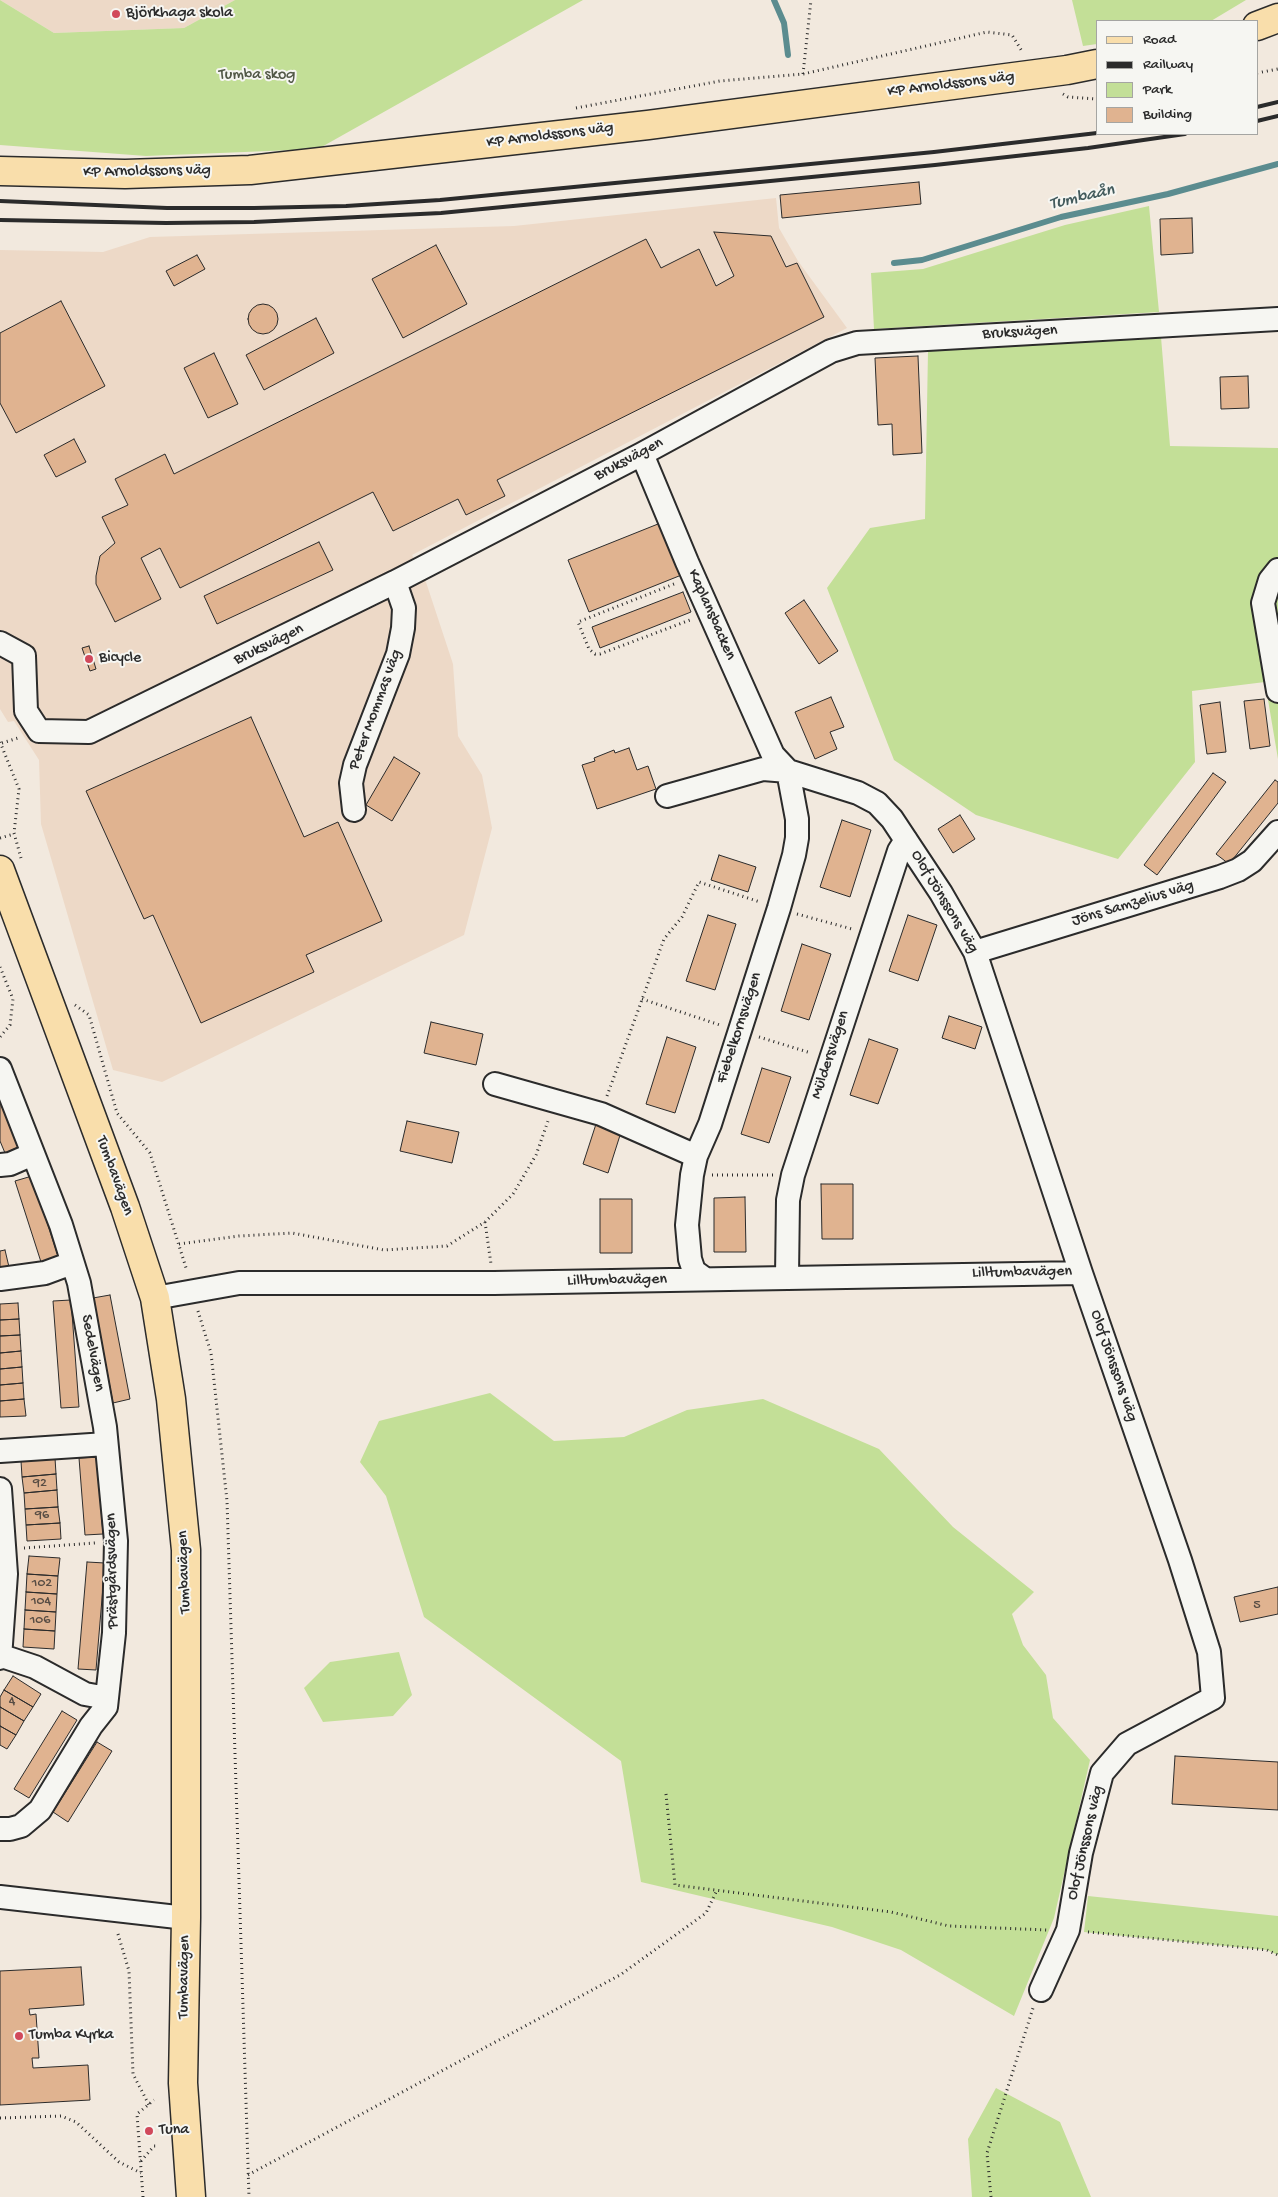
<!DOCTYPE html>
<html>
<head>
<meta charset="utf-8">
<style>
  body { margin:0 }
  #map { position:relative; width:1278px; height:2197px; overflow:hidden; background:#f2e9de; font-family:"Gochi Hand",sans-serif }
  canvas { display:block }
  .legend { position:absolute; left:1096px; top:20px; width:162px; height:115px; box-sizing:border-box; background:#f6f6f2; border:1px solid #a5a5a2; margin:0; padding:6px 9px; list-style:none; font-size:15px; color:#2b2b2b }
  .legend li { display:flex; align-items:center; gap:10px; height:25px }
  .legend b { width:25px; border:1px solid #a5a5a2 }
</style>
</head>
<body>
<div id="map">
<canvas width="1278" height="2197"></canvas>
<ul class="legend">
<li><b style="height:6px;background:#f9deab"></b>Road</li>
<li><b style="height:6px;background:#2b2b2b"></b>Railway</li>
<li><b style="height:14px;background:#c3df97"></b>Park</li>
<li><b style="height:14px;background:#e0b390"></b>Building</li>
</ul>
</div>
<script>
const g = document.querySelector('canvas').getContext('2d');
g.lineJoin = 'round';
function fill(path, color) { g.fillStyle = color; g.fill(path, 'evenodd'); }
const poly = rows => new Path2D(rows.map(r => 'M' + r).join(''));
function trace(path, color, width, dash) { g.strokeStyle = color; g.lineWidth = width; g.lineCap = dash ? 'butt' : 'round'; g.setLineDash(dash || []); g.stroke(path); }
function label(font, color, halo, rows, align = 'center') {
  g.font = font + ' "Gochi Hand",sans-serif'; g.lineWidth = 4; g.setLineDash([]); g.textBaseline = 'middle'; g.strokeStyle = halo; g.fillStyle = color; for (const [text, x, y, turn = 0] of rows) {
    g.save(); g.translate(x, y); g.rotate((+turn || 0) * Math.PI / 180); g.textAlign = isNaN(turn) ? turn : align; if (halo) g.strokeText(text, 0, 0); g.fillText(text, 0, 0); g.restore();
  }
}
fill(poly([
  [0,0,235,0,184,28,54,33],
  [776,198,779,228,798,261,847,328,412,555,425,579,453,664,458,736,482,775,492,828,464,935,162,1082,113,1070,41,824,39,760,14,721,8,722,0,709,0,250,103,252,150,237,514,226]
]), '#edd9c7');
fill(poly([
  [0,0,54,33,184,28,235,0,583,0,318,149,146,156,0,145],
  [1072,0,1246,0,1211,21,1097,21,1097,44,1083,46],
  [1149,206,1159,312,874,329,871,273,923,269,1065,225],
  [1161,337,1170,446,1278,448,1278,759,1265,682,1192,691,1195,762,1118,859,976,815,894,760,827,588,870,528,925,519,928,351],
  [490,1393,554,1441,624,1437,687,1410,763,1399,879,1449,953,1527,1034,1592,1012,1614,1023,1645,1046,1675,1053,1718,1090,1760,1054,1918,1014,2016,901,1950,832,1927,641,1882,621,1761,424,1617,386,1496,360,1462,379,1421],
  [399,1652,412,1695,393,1716,323,1722,304,1688,330,1662],
  [1088,1896,1278,1916,1278,1955,1267,1950,1084,1932],
  [996,2088,1060,2122,1091,2197,972,2197,968,2139]
]), '#c3df97');
trace(poly([
  [774,0,784,23,788,55],
  [894,263,922,260,1061,217,1168,194,1278,164]
]), '#5b8c8f', 6);
const building = poly([
  [919,182,921,204,782,218,780,195,919,182],
  [1192,218,1193,253,1161,255,1160,219,1192,218],
  [714,232,771,236,786,267,797,263,824,317,497,480,505,496,466,515,458,499,393,531,373,492,180,588,160,548,141,558,161,599,115,622,96,584,96,576,100,556,115,543,102,517,128,505,115,479,165,454,174,474,646,239,661,268,699,249,716,286,734,276,714,232],
  [436,245,467,304,403,338,372,279,436,245],
  [197,255,205,269,174,286,166,271,197,255],
  [61,301,105,386,16,433,0,403,0,333,61,301],
  '248 319a15 15 0 1 1 30 0a15 15 0 1 1-30 0Z',
  [316,318,334,353,264,390,246,355,316,318],
  [214,353,238,404,208,418,184,368,214,353],
  [918,356,922,453,893,455,892,424,878,425,875,358,918,356],
  [1248,376,1249,408,1221,409,1220,377,1248,376],
  [74,439,86,462,56,477,44,455,74,439],
  [668,520,689,572,589,612,568,560,668,520],
  [319,542,333,570,217,624,204,596,319,542],
  [683,592,691,612,600,648,592,627,683,592],
  [804,600,838,651,819,664,785,613,804,600],
  [89,646,96,669,90,671,82,648,89,646],
  [831,697,844,727,830,732,837,749,815,759,795,712,831,697],
  [1264,699,1270,746,1250,749,1244,701,1264,699],
  [1220,702,1226,752,1207,754,1200,705,1220,702],
  [251,717,304,837,338,822,382,921,306,955,314,972,201,1023,153,915,144,919,86,791,251,717],
  [629,748,637,770,648,766,656,789,597,809,582,765,595,761,594,758,614,750,615,753,629,748],
  [394,757,420,773,392,821,366,805,394,757],
  [1213,773,1226,782,1157,875,1144,865,1213,773],
  [1275,780,1278,782,1278,803,1229,864,1216,854,1275,780],
  [960,815,975,839,953,853,938,829,960,815],
  [842,820,871,830,850,897,820,887,842,820],
  [719,855,756,867,748,892,711,880,719,855],
  [708,915,736,924,715,990,686,981,708,915],
  [908,915,937,925,918,981,889,971,908,915],
  [802,944,831,954,809,1020,781,1011,802,944],
  [949,1016,982,1027,975,1049,942,1038,949,1016],
  [431,1022,483,1034,476,1065,424,1053,431,1022],
  [667,1037,696,1047,675,1113,646,1104,667,1037],
  [869,1039,898,1049,878,1104,850,1095,869,1039],
  [762,1068,791,1077,769,1143,741,1134,762,1068],
  [0,1098,21,1146,5,1153,0,1141,0,1098],
  [407,1121,459,1132,452,1163,400,1151,407,1121],
  [597,1121,622,1129,608,1173,583,1164,597,1121],
  [32,1176,58,1256,41,1262,15,1181,32,1176],
  [821,1184,853,1184,853,1239,822,1239,821,1184],
  [745,1197,746,1252,714,1252,714,1198,745,1197],
  [600,1199,632,1199,632,1253,600,1253,600,1199],
  [5,1250,9,1267,0,1270,0,1251,5,1250],
  [110,1295,130,1399,113,1403,93,1298,110,1295],
  [71,1300,79,1407,61,1408,53,1301,71,1300],
  [18,1303,19,1319,0,1320,0,1304,18,1303],
  [19,1319,20,1335,0,1336,0,1320,19,1319],
  [20,1335,21,1351,0,1353,0,1336,20,1335],
  [21,1351,22,1367,0,1369,0,1353,21,1351],
  [22,1367,23,1383,0,1385,0,1369,22,1367],
  [23,1383,24,1399,0,1401,0,1385,23,1383],
  [24,1399,26,1416,0,1417,0,1401,24,1399],
  [97,1457,103,1534,85,1535,79,1458,97,1457],
  [55,1458,56,1474,22,1477,21,1461,55,1458],
  [56,1474,57,1490,24,1493,22,1477,56,1474],
  [57,1490,58,1507,25,1509,24,1493,57,1490],
  [58,1507,60,1523,26,1525,25,1509,58,1507],
  [60,1523,61,1539,27,1541,26,1525,60,1523],
  [29,1556,60,1558,58,1576,27,1574,29,1556],
  [87,1562,105,1563,96,1670,78,1669,87,1562],
  [27,1574,58,1576,57,1594,26,1592,27,1574],
  [1278,1587,1278,1614,1240,1622,1234,1597,1278,1587],
  [26,1592,57,1594,56,1612,25,1610,26,1592],
  [25,1610,56,1612,55,1631,24,1629,25,1610],
  [24,1629,55,1631,54,1649,23,1647,24,1629],
  [13,1676,41,1694,33,1707,4,1690,13,1676],
  [4,1690,33,1707,24,1721,0,1707,0,1697,4,1690],
  [0,1707,24,1721,16,1735,0,1726,0,1707],
  [62,1711,77,1720,29,1798,14,1789,62,1711],
  [0,1726,16,1735,7,1749,0,1745,0,1726],
  [97,1742,112,1751,68,1822,53,1812,97,1742],
  [1175,1756,1278,1762,1278,1810,1172,1804,1175,1756],
  [81,1967,84,2005,29,2009,30,2015,36,2014,39,2058,32,2058,33,2068,88,2065,90,2100,0,2105,0,1971,81,1967]
]);
fill(building, '#e0b390');
trace(building, '#2b2b2b', 1);
const minor = poly([
  [642,454,687,562,773,755,788,771],
  [1278,570,1270,580,1263,603,1278,691],
  [0,643,24,656,26,711,39,731,89,732,395,582,642,454,831,351,857,343,1278,319],
  [667,796,763,769,788,771,858,793,877,803,892,819,941,893,975,952,1081,1273,1180,1560,1209,1652,1213,1698,1127,1744,1102,1773,1081,1853,1068,1930,1041,1990],
  [354,810,351,783,355,765,398,654,403,628,404,608,395,582],
  [975,952,1220,877,1238,870,1252,861,1278,832],
  [0,1069,61,1225,79,1283,105,1427,116,1541,114,1633,106,1707,91,1726,40,1810,21,1826,10,1829,0,1829],
  [495,1084,601,1114,696,1156],
  [0,1165,10,1164,33,1154],
  [787,1276,788,1200,793,1175,899,851,906,840],
  [0,1279,45,1273,72,1263],
  [705,1279,694,1271,690,1259,687,1225,692,1175,696,1156,710,1124,779,908,794,855,797,838,797,819,788,771],
  [155,1298,239,1283,494,1283,1081,1273],
  [0,1451,106,1444],
  [0,1489,6,1574,0,1658],
  [2,1656,35,1667,85,1694,107,1698],
  [0,1897,186,1918]
]);
const major = poly([
  [1257,26,1278,18],
  [0,171,125,174,250,170,648,125,1067,70,1097,64],
  [0,870,125,1207,155,1298,171,1399,186,1550,186,1918,183,2083,191,2197]
]);
trace(minor, '#2b2b2b', 26);
trace(major, '#2b2b2b', 31);
trace(poly([
  [1257,73,1278,69],
  [803,74,811,0],
  [1063,94,1068,97,1097,99],
  [576,108,720,81,803,74,987,32,1012,35,1023,53],
  [674,584,578,622,589,649,595,654,600,654,690,620],
  [0,742,19,789,14,833,21,858],
  [2,743,18,738],
  [0,838,14,834],
  [797,914,852,929],
  [0,967,13,999,10,1025,0,1037],
  [642,999,720,1025],
  [75,1005,89,1015,117,1113,150,1153,187,1271],
  [759,1037,811,1053],
  [607,1096,664,939,682,917,699,882,760,902],
  [712,1175,774,1175],
  [485,1222,491,1264],
  [179,1244,239,1236,292,1233,384,1250,447,1246,485,1222,513,1194,536,1155,548,1121],
  [198,1311,211,1353,227,1501,249,2197],
  [24,1548,95,1543],
  [666,1794,675,1885,891,1912,949,1926,1047,1930],
  [1088,1932,1267,1950,1278,1955],
  [118,1934,129,1971,133,2074,149,2105],
  [0,2118,61,2116,76,2122,119,2162,141,2173],
  [141,2161,154,2146,157,2146],
  [248,2175,620,1975,706,1913,717,1890],
  [143,2197,137,2114,154,2100],
  [991,2197,987,2153,1033,2008]
]), '#2b2b2b', 3, [1, 4]);
trace(minor, '#f6f6f2', 22);
trace(major, '#f9deab', 28);
trace(poly([
  [1257,107,1278,102],
  [1257,121,1278,116],
  [0,201,167,208,254,208,346,206,440,200,934,152,1097,133],
  [0,220,166,223,254,222,441,213,935,165,1088,148,1185,134]
]), '#2b2b2b', 4);
for (const [x, y, r, color] of [
  [116,14,5,"#d1495b"],
  [89,659,5,"#d1495b"],
  [19,2036,5,"#d1495b"],
  [149,2131,5,"#d1495b"]
]) { const dot = new Path2D(); dot.arc(x, y, r, 0, 2 * Math.PI); g.fillStyle = color; g.fill(dot); trace(dot, '#f6f6f2', 2); }
label('14px', '#584d44', null, [
  ["92",40,1484],
  ["96",42,1516],
  ["102",42,1584],
  ["104",41,1602],
  ["5",1257,1606],
  ["106",40,1621],
  ["4",12,1702]
]);
label('16px', '#2b2b2b', '#f6f6f2', [
  ["Björkhaga skola",126,14],
  ["Bicycle",99,659],
  ["Tumba Kyrka",29,2036],
  ["Tuna",159,2131]
], 'left');
label('16px', '#515846', '#f6f6f2', [
  ["Tumba skog",257,76]
]);
label('16px', '#2b2b2b', '#f6f6f2', [
  ["KP Arnoldssons väg",951,85,-7],
  ["KP Arnoldssons väg",550,136,-7],
  ["KP Arnoldssons väg",147,172,-1],
  ["Bruksvägen",1020,333,-3],
  ["Bruksvägen",629,460,-28],
  ["Kaplansbacken",711,615,66],
  ["Bruksvägen",269,645,-26],
  ["Peter Mommas väg",376,710,-70],
  ["Olof Jönssons väg",944,902,59],
  ["Jöns Samzelius väg",1133,904,-17],
  ["Fiebelkornsvägen",740,1028,-72],
  ["Müldersvägen",831,1055,-72],
  ["Tumbavägen",114,1176,70],
  ["Lilltumbavägen",1022,1273,-1],
  ["Lilltumbavägen",617,1281,-1],
  ["Sedelvägen",92,1353,80],
  ["Olof Jönssons väg",1113,1366,71],
  ["Prästgårdsvägen",113,1571,-91],
  ["Tumbavägen",185,1572,-92],
  ["Olof Jönssons väg",1086,1843,-77],
  ["Tumbavägen",185,1977,-89]
]);
label('italic 18px', '#435b5d', '#f6f6f2', [
  ["Tumbaån",1082,198,-13]
]);
</script>
</body>
</html>
